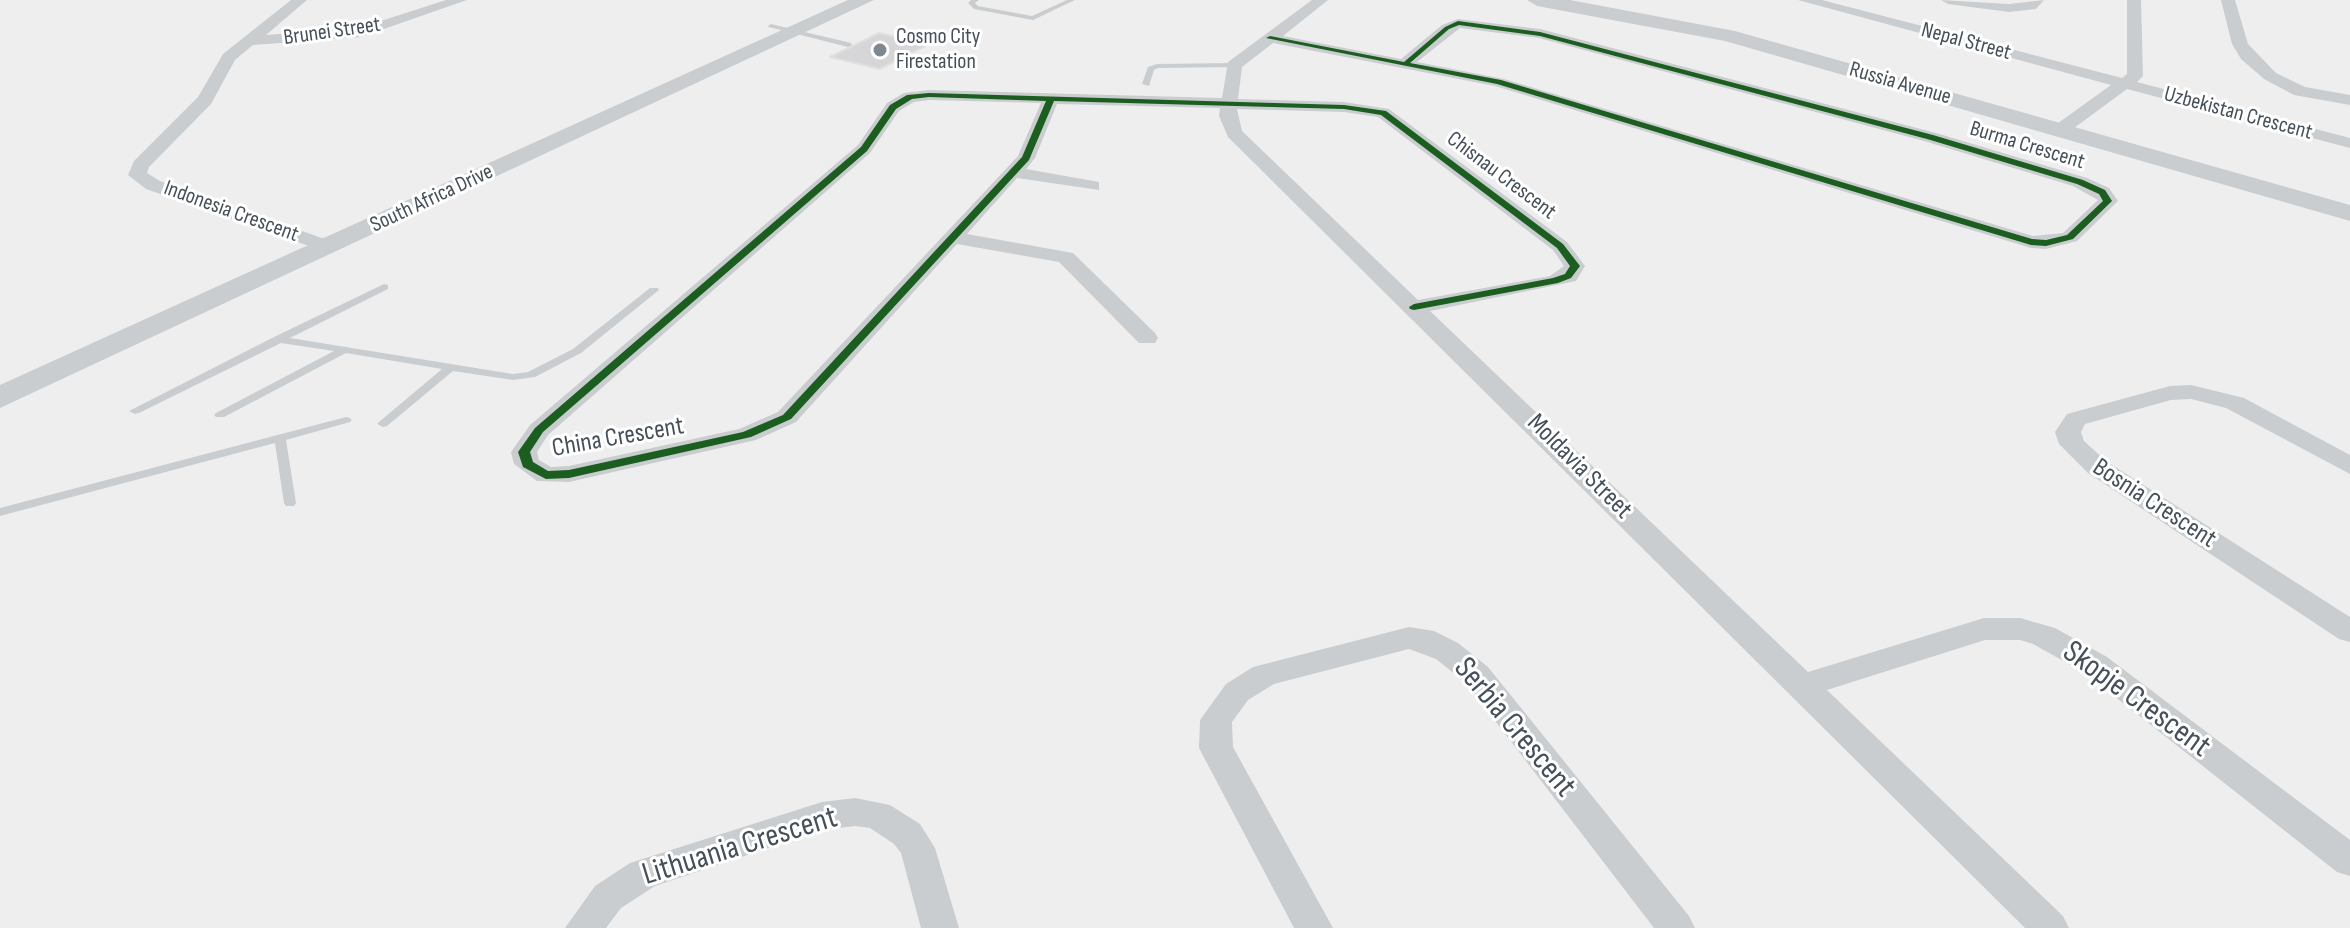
<!DOCTYPE html>
<html>
<head>
<meta charset="utf-8">
<style>
  body { margin:0 }
  canvas { display:block; background:#efeeee }
</style>
</head>
<body>
<canvas width="2350" height="928"></canvas>
<script>
const g = document.querySelector('canvas').getContext('2d');
g.lineJoin = 'round';
function fill(path, color) { g.fillStyle = color; g.fill(path, 'evenodd'); }
const poly = rows => new Path2D(rows.map(r => 'M' + r).join(''));
function trace(path, color, width, dash) { g.strokeStyle = color; g.lineWidth = width; g.lineCap = dash ? 'butt' : 'round'; g.setLineDash(dash || []); g.stroke(path); }
function label(font, color, halo, rows, align = 'center') {
  g.font = font + ' "Sofia Sans Condensed",sans-serif'; g.lineWidth = 6; g.setLineDash([]); g.textBaseline = 'middle'; g.strokeStyle = halo; g.fillStyle = color; for (const [text, x, y, turn = 0] of rows) {
    g.save(); g.translate(x, y); g.rotate((+turn || 0) * Math.PI / 180); g.textAlign = isNaN(turn) ? turn : align; if (halo) g.strokeText(text, 0, 0); g.fillText(text, 0, 0); g.restore();
  }
}
const building = poly([
  [879,33,929,44,880,69,830,57,879,33]
]);
fill(building, '#d6d6d8');
trace(building, '#e0e0e1', 2);
fill(poly([
  [971,0,979,0,975,3,978,6,1032,16,1067,0,1075,0,1033,20,974,9,968,3,971,0],
  [771,24,851,43,852,45,848,47,769,27,768,26,771,24],
  [1234,63,1237,63,1237,67,1158,68,1154,70,1149,86,1142,84,1148,67,1157,64,1234,63],
  [384,284,388,285,388,289,290,338,513,374,528,372,573,349,650,288,658,288,659,290,581,353,535,377,513,380,453,371,387,426,383,427,377,424,379,422,442,369,346,353,224,417,216,417,214,415,216,413,334,351,281,343,139,413,135,414,129,411,274,337,384,284],
  [346,417,350,418,352,420,350,422,286,440,296,503,294,506,286,506,284,503,275,443,0,516,0,508,346,417]
]), '#cacdcf');
fill(poly([
  [291,0,307,0,266,35,359,28,446,0,467,0,361,37,253,45,235,60,211,104,149,167,147,173,160,181,336,243,339,247,329,253,146,189,128,175,134,161,198,97,223,54,291,0],
  [1312,0,1328,0,1283,36,1401,59,1442,25,1458,19,1540,29,1936,133,2087,178,2109,188,2118,201,2077,241,2046,249,2031,248,1495,86,1273,43,1242,67,1238,99,1344,102,1389,109,1567,242,1585,266,1576,281,1430,311,1808,672,1984,618,2020,618,2055,628,2107,657,2350,840,2350,876,2337,872,2085,673,2033,644,2020,640,1985,640,1827,690,2063,916,2069,928,2025,928,1228,137,1219,116,1220,108,1057,104,1035,158,1026,169,1099,182,1099,190,1017,178,967,234,1073,253,1155,333,1158,338,1155,343,1139,343,1059,262,957,244,796,422,756,440,569,482,537,481,514,464,511,452,530,425,858,145,887,103,904,93,929,90,1222,98,1228,62,1312,0],
  [1460,28,1539,38,1924,141,2073,186,2098,200,2063,233,2033,236,1504,79,1417,62,1460,28],
  [929,100,1041,103,1018,156,778,412,739,429,569,466,551,467,539,460,537,452,548,435,870,153,899,111,914,102,929,100],
  [1237,109,1344,112,1378,117,1553,250,1564,266,1550,276,1418,300,1242,131,1237,109],
  [1798,0,1822,0,2122,78,2127,74,2127,0,2141,0,2143,76,2137,82,2350,138,2350,148,2127,89,2066,134,2054,134,2054,126,2111,85,1798,0],
  [1941,0,2009,4,2044,0,2036,9,2009,12,1948,4,1941,0],
  [2221,0,2235,0,2248,44,2276,73,2305,87,2350,95,2350,105,2294,95,2264,79,2241,59,2232,44,2221,0],
  [2191,385,2244,398,2350,455,2350,474,2226,408,2191,399,2171,400,2085,424,2081,432,2084,441,2106,461,2350,617,2350,642,2339,639,2088,473,2059,444,2055,432,2067,414,2170,386,2191,385],
  [1409,627,1434,631,1458,643,1488,667,1689,916,1695,928,1654,928,1466,683,1436,659,1409,649,1274,684,1248,700,1232,722,1233,747,1333,928,1294,928,1199,748,1200,720,1226,684,1253,667,1409,627],
  [855,798,890,805,920,824,935,848,959,928,921,928,901,853,894,844,870,828,855,826,822,830,655,886,621,908,606,928,565,928,595,886,630,863,822,802,855,798]
]), '#cacdcf');
fill(poly([
  [848,0,874,0,0,408,0,385,848,0],
  [1527,0,1570,0,1735,31,2350,205,2350,221,1725,41,1537,6,1527,0]
]), '#cacdd0');
fill(poly([
  [1458,21,1540,32,1933,135,2083,180,2105,190,2112,201,2073,239,2046,246,2031,245,1497,84,1266,38,1270,36,1404,62,1445,27,1458,21],
  [1459,25,1540,36,1927,139,2077,184,2099,194,2103,201,2067,235,2046,240,2032,239,1501,80,1410,63,1449,29,1459,25],
  [929,93,1344,105,1386,111,1563,244,1580,266,1571,278,1558,283,1414,310,1410,309,1409,307,1414,304,1553,278,1565,274,1570,266,1557,248,1381,115,1344,109,1054,101,1029,160,791,419,751,437,569,478,546,479,523,467,518,452,535,428,861,147,890,105,907,95,929,93],
  [929,97,1046,101,1022,157,783,415,743,432,569,470,548,471,533,462,530,452,543,432,867,151,896,109,912,99,929,97]
]), '#1b5e20');
for (const [x, y, r, color] of [
  [880,50,8,"#81878e"]
]) { const dot = new Path2D(); dot.arc(x, y, r, 0, 2 * Math.PI); g.fillStyle = color; g.fill(dot); trace(dot, '#fff', 3); }
label('22px', '#46505a', '#fff', [
  ["Brunei Street",332,32,-8],
  ["Nepal Street",1966,42,15],
  ["Russia Avenue",1900,84,16],
  ["Uzbekistan Crescent",2238,114,15],
  ["Burma Crescent",2027,146,17],
  ["Chisnau Crescent",1501,176,37],
  ["South Africa Drive",432,199,-25],
  ["Indonesia Crescent",231,212,20]
]);
label('22px', '#46505a', '#fff', [
  ["Cosmo City",896,37],
  ["Firestation",896,62]
], 'left');
label('26px', '#46505a', '#fff', [
  ["China Crescent",618,438,-10],
  ["Moldavia Street",1579,467,45],
  ["Bosnia Crescent",2154,504,33]
]);
label('32px', '#46505a', '#fff', [
  ["Skopje Crescent",2136,700,36],
  ["Serbia Crescent",1514,728,50],
  ["Lithuania Crescent",740,847,-17]
]);
</script>
</body>
</html>
